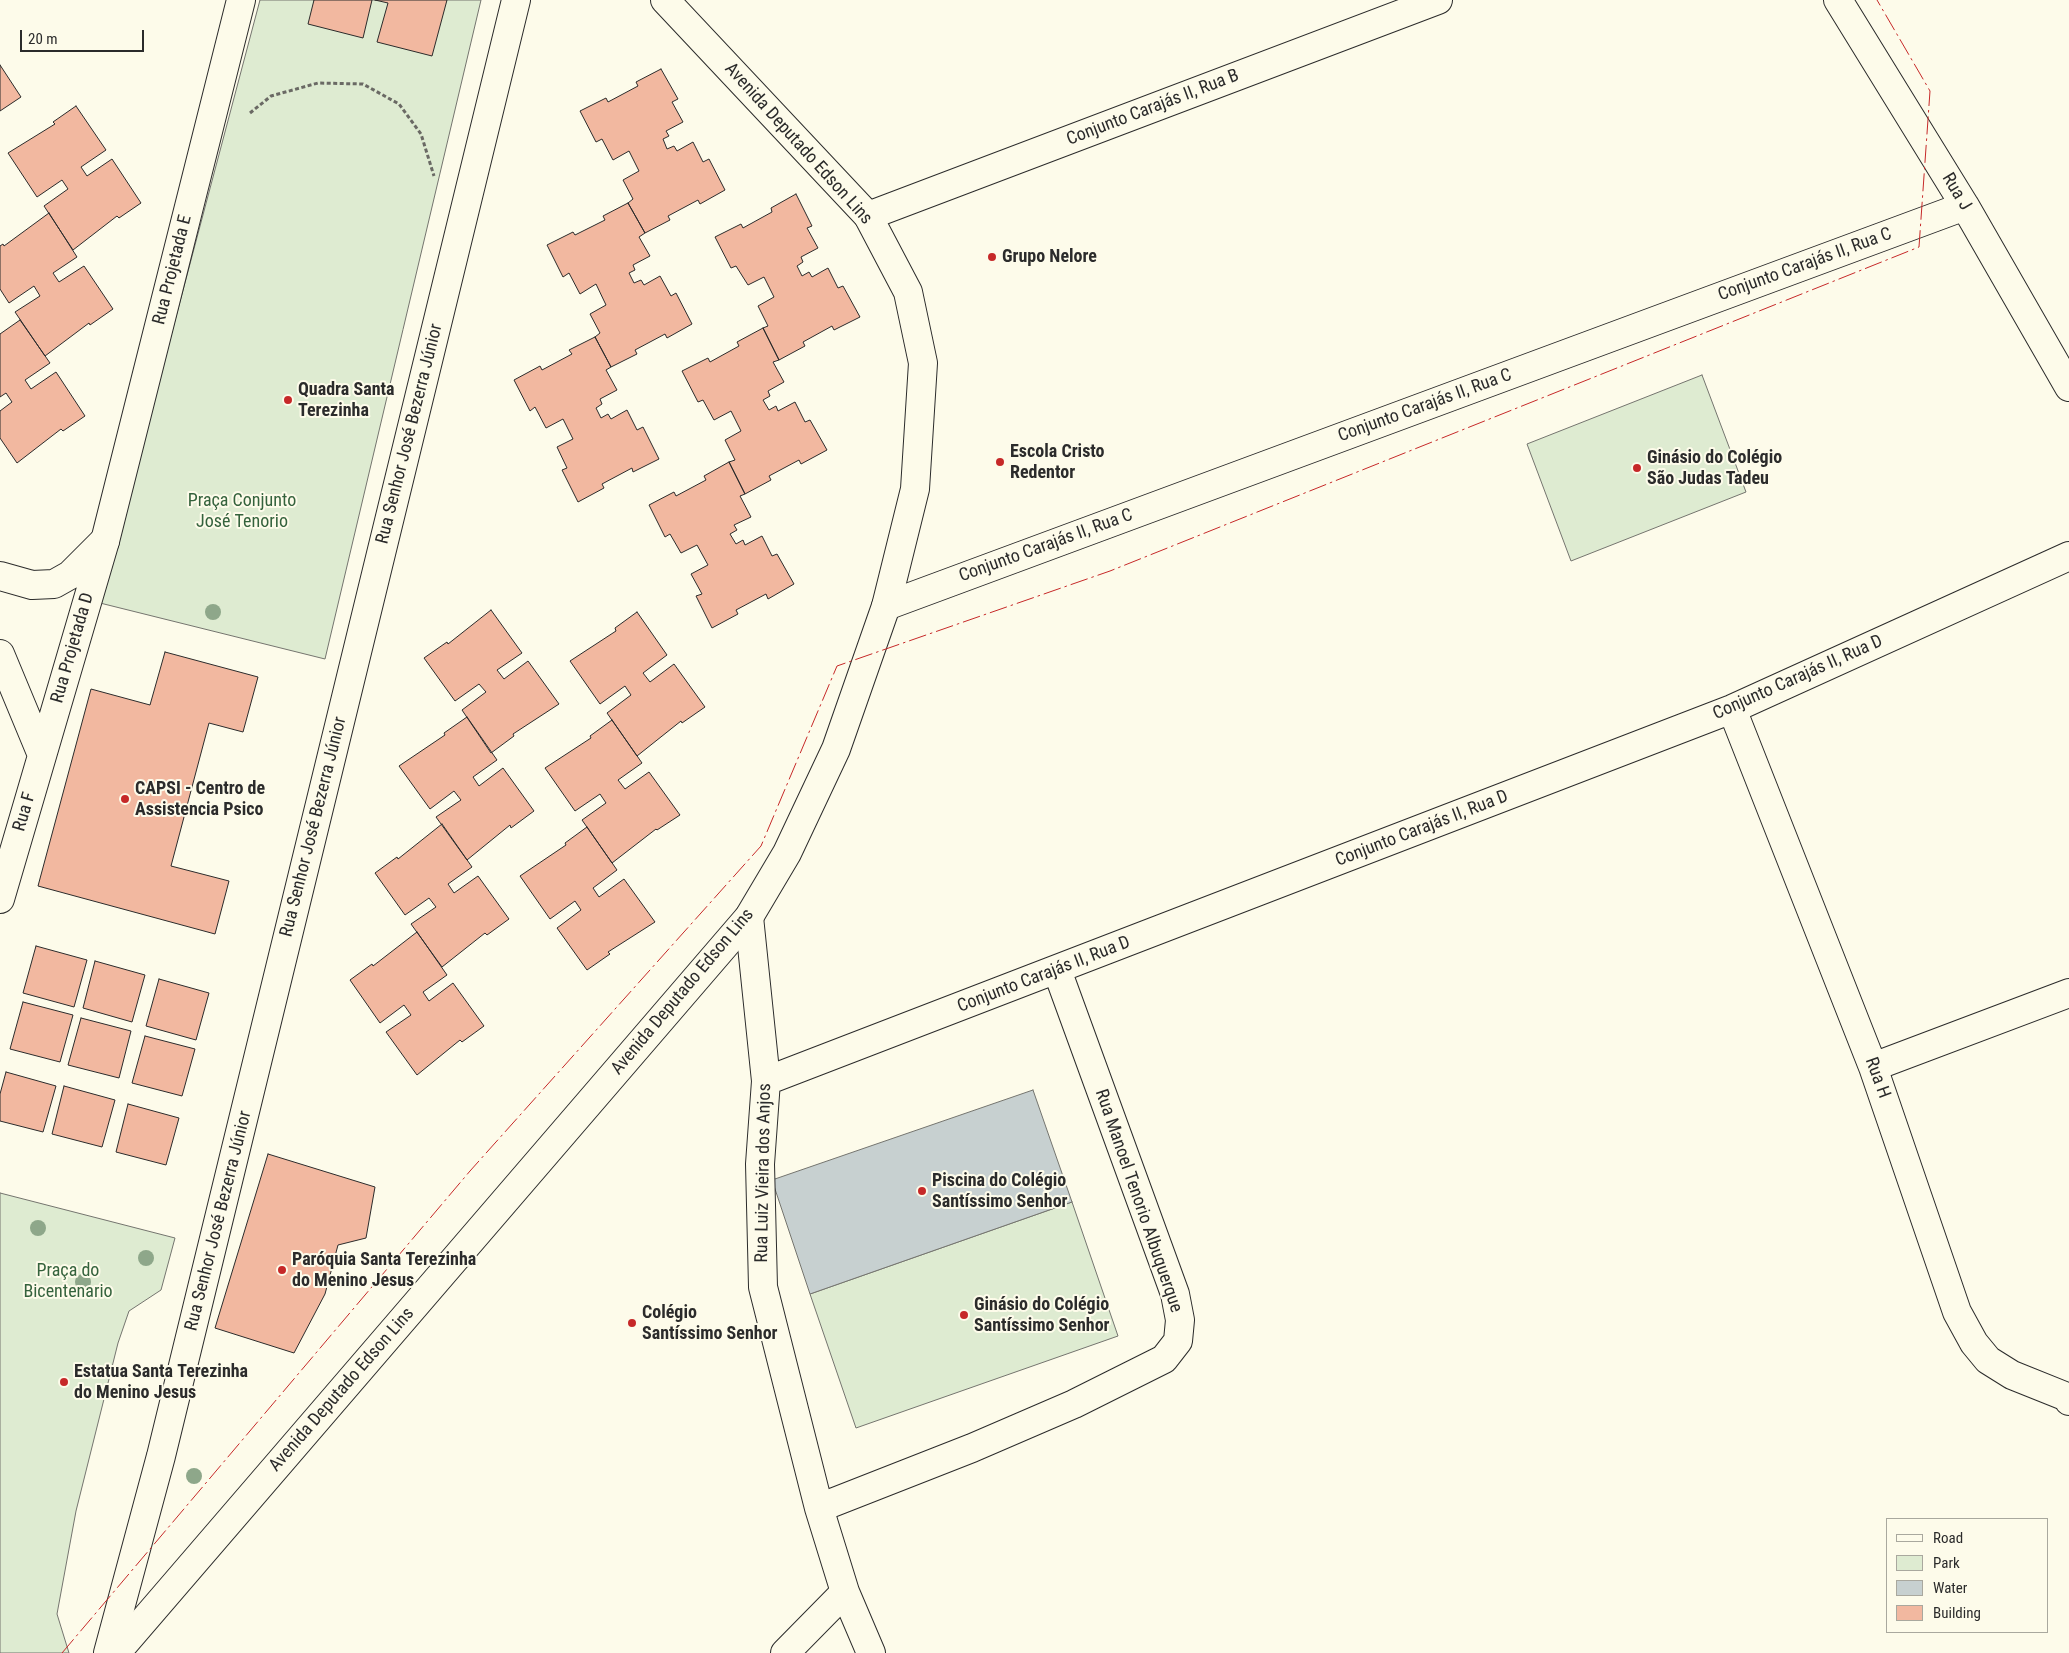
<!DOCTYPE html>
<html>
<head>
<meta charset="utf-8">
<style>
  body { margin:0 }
  #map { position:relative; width:2069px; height:1653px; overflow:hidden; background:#fdfbea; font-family:"Roboto Condensed",sans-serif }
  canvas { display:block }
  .legend { position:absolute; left:1886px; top:1518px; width:162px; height:115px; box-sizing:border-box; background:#fdfbea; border:1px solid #a9a89e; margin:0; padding:6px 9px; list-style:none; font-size:15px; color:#2b2b2b }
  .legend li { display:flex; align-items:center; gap:10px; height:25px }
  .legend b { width:25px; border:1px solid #a9a89e }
  .scale { position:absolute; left:20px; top:30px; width:124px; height:22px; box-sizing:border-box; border:2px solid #2b2b2b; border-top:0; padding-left:6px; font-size:15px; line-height:18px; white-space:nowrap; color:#2b2b2b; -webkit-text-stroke:4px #fdfbea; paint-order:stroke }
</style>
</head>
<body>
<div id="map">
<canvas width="2069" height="1653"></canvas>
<ul class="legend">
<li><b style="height:6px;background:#fdfbea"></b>Road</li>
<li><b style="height:14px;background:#deebd1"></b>Park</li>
<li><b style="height:14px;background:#c7d0d0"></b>Water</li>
<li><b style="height:14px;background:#f2b8a0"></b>Building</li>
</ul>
<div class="scale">20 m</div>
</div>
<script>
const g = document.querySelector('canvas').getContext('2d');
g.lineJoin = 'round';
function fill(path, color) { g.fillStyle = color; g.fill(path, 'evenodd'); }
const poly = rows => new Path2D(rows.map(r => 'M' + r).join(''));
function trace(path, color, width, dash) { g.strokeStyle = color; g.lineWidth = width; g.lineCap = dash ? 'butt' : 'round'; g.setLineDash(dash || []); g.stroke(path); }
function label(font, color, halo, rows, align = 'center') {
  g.font = font + ' "Roboto Condensed",sans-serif'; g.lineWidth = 4; g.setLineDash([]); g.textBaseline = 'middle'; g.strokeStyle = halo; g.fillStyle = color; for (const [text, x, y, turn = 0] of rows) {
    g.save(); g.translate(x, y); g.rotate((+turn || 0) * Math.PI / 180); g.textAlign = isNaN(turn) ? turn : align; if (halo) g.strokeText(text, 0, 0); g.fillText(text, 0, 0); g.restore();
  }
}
const green = poly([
  [260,0,481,0,325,659,100,603,260,0],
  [1702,375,1746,492,1571,561,1527,444,1702,375],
  [0,1193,175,1238,161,1290,129,1311,118,1343,76,1511,57,1614,69,1653,0,1653,0,1193],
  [1072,1202,1118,1336,856,1428,810,1294,1072,1202]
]);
fill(green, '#deebd1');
trace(green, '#74746e', 1);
const water = poly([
  [1033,1090,1072,1202,810,1294,772,1180,1033,1090]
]);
fill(water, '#c7d0d0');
trace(water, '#74746e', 1);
const building = poly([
  [314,0,372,0,363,38,308,24,314,0],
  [375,0,447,0,432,56,377,42,388,3,375,0],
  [0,65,21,97,0,111,0,65],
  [661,69,678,99,672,102,683,122,666,131,669,136,663,139,667,149,674,146,677,151,693,142,703,162,709,159,725,190,700,204,698,200,668,216,670,220,645,233,628,203,633,199,623,180,639,171,629,151,613,160,602,139,596,142,580,111,606,98,608,102,638,86,636,82,661,69],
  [76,106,106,150,81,167,87,176,112,159,141,203,119,218,117,216,73,250,44,206,68,189,62,180,37,197,8,153,55,124,53,122,76,106],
  [796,194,812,226,807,228,818,248,801,257,803,262,797,266,802,276,809,272,812,277,828,268,838,288,843,286,860,317,834,330,832,326,803,342,805,346,779,360,763,328,768,326,758,306,774,297,764,277,748,285,736,266,731,268,715,237,741,224,743,228,772,212,771,208,796,194],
  [628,203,645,233,639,237,650,256,633,265,635,270,629,273,634,283,641,280,644,285,660,276,671,296,676,293,692,324,667,338,665,334,635,350,637,354,611,367,595,337,600,333,590,314,606,305,596,284,580,294,569,273,563,277,547,245,573,232,575,235,605,220,603,216,628,203],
  [49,213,77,257,53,273,59,282,84,266,113,309,90,325,89,323,45,356,15,312,40,296,34,286,9,303,0,289,0,246,3,244,4,246,49,213],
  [20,320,50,363,25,380,31,389,56,372,85,416,63,431,61,429,17,463,0,438,0,411,12,402,6,393,0,397,0,334,20,320],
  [763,328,779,360,773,362,784,382,768,391,770,396,763,400,769,410,776,406,778,411,795,402,805,422,810,420,827,450,801,464,799,460,769,476,771,480,745,494,729,462,735,460,725,440,741,431,731,411,714,420,703,400,698,402,682,371,708,358,710,362,739,346,737,342,763,328],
  [595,337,611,367,606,370,617,390,600,399,602,404,596,408,601,418,608,414,611,419,627,410,637,430,643,427,659,459,633,472,632,468,602,484,604,488,578,502,562,470,567,468,557,447,573,439,563,419,546,428,535,407,530,411,514,380,540,366,542,370,572,354,569,350,595,337],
  [729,462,745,494,740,496,751,517,734,525,737,530,730,534,736,544,743,540,745,545,762,536,772,556,777,554,794,584,768,599,766,594,736,610,738,614,712,628,696,596,702,594,691,574,708,565,697,545,681,553,670,534,665,537,649,505,674,492,676,496,706,480,704,476,729,462],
  [491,610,522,653,497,670,504,679,528,661,559,704,513,734,514,736,491,753,462,710,486,692,479,684,455,701,424,658,447,642,448,644,491,610],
  [637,612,667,655,643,673,650,682,674,664,705,707,682,723,681,721,637,756,607,713,631,695,625,686,600,704,570,661,616,631,615,628,637,612],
  [165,652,258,677,243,732,209,723,171,866,229,881,215,934,38,886,91,689,150,705,165,652],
  [467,717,497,760,473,777,479,786,503,768,534,811,511,828,510,825,467,860,436,817,461,800,454,791,430,809,399,766,445,735,444,733,467,717],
  [612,720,642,763,618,780,625,789,649,772,680,815,657,830,656,829,612,863,582,820,606,803,600,794,575,811,545,768,591,738,590,736,612,720],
  [442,824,472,867,448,884,454,893,478,876,509,919,487,935,485,933,442,967,411,924,436,907,429,898,405,915,375,873,397,857,398,859,442,824],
  [587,827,617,870,593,888,599,897,624,879,655,922,608,952,610,954,587,970,557,928,581,910,575,901,550,919,520,876,566,845,565,843,587,827],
  [417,932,447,975,423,992,429,1001,453,983,484,1026,462,1042,460,1040,417,1075,386,1032,411,1015,404,1005,380,1023,350,980,372,964,373,966,417,932],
  [36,946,87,960,74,1007,23,993,36,946],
  [95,961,145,975,132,1022,83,1008,95,961],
  [159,979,209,993,196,1040,146,1026,159,979],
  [23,1002,73,1015,60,1062,10,1049,23,1002],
  [81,1018,131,1031,119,1078,68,1065,81,1018],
  [145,1036,195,1049,182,1096,132,1083,145,1036],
  [6,1072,56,1086,43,1132,0,1121,0,1094,6,1072],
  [64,1086,115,1100,102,1147,52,1134,64,1086],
  [128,1104,179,1118,166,1165,116,1152,128,1104],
  [268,1154,375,1187,366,1238,338,1245,325,1294,294,1353,215,1328,268,1154]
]);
fill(building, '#f2b8a0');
trace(building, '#2b2b2b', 1);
const minor = poly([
  [1838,0,1965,206,2069,387],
  [868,216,1438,0],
  [105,541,241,0],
  [886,606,1965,206],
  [1732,709,1873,1067,1957,1312,1974,1343,1988,1360,2012,1375,2067,1397,2069,1401],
  [749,917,766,1081,760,1164,763,1287,819,1508,845,1592,871,1653],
  [1873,1067,2069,993],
  [766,1081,1732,709,2069,556],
  [819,1508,972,1448,1074,1404,1164,1359,1178,1341,1180,1320,1175,1294,1057,970],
  [108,1653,161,1456,516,0],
  [785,1653,845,1592]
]);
const tertiary = poly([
  [0,576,32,585,54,584,70,575,103,542],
  [0,654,42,755],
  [0,899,105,541],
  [116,1653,749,917,787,853,836,749,886,606,915,489,923,363,908,292,868,216,665,0]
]);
trace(minor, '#2b2b2b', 30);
trace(tertiary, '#2b2b2b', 30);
trace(poly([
  [250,113,271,96,318,83,363,84,399,104,421,134,434,176]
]), '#6a6964', 3, [4, 2.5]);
trace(minor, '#fdfbea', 28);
trace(tertiary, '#fdfbea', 28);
trace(poly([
  [62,1653,470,1171,761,846,837,666,1110,571,1919,247,1930,91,1877,0]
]), '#c62828', 1, [18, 4, 2.5, 4]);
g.fillStyle = '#8ea78a';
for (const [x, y] of [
  [213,612],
  [38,1228],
  [146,1258],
  [83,1282],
  [194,1476]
]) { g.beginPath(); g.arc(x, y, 8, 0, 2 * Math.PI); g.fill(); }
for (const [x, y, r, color] of [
  [992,257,5,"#c62828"],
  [288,400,5,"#c62828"],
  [1000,462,5,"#c62828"],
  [1637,468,5,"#c62828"],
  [125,799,5,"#c62828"],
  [922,1191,5,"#c62828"],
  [282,1270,5,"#c62828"],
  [964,1315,5,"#c62828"],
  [632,1323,5,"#c62828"],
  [64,1382,5,"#c62828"]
]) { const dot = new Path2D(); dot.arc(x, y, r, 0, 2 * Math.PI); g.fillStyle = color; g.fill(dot); trace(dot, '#fdfbea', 2); }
label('18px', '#2b2b2b', '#fdfbea', [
  ["Conjunto Carajás II, Rua B",1153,108,-21],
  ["Avenida Deputado Edson Lins",798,144,48],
  ["Rua J",1956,192,59],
  ["Conjunto Carajás II, Rua C",1805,265,-20],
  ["Rua Projetada E",173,270,-76],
  ["Conjunto Carajás II, Rua C",1425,406,-20],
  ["Rua Senhor José Bezerra Júnior",410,434,-76],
  ["Conjunto Carajás II, Rua C",1046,546,-20],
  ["Rua Projetada D",73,648,-74],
  ["Conjunto Carajás II, Rua D",1798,678,-24],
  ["Rua F",25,812,-74],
  ["Rua Senhor José Bezerra Júnior",314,827,-76],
  ["Conjunto Carajás II, Rua D",1422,829,-21],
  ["Conjunto Carajás II, Rua D",1044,975,-21],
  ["Avenida Deputado Edson Lins",683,992,-50],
  ["Rua H",1877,1078,70],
  ["Rua Luiz Vieira dos Anjos",764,1173,-89],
  ["Rua Manoel Tenorio Albuquerque",1138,1201,71],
  ["Rua Senhor José Bezerra Júnior",219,1221,-76],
  ["Avenida Deputado Edson Lins",342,1390,-49]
]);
label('bold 18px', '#2b2b2b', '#fdfbea', [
  ["Grupo Nelore",1002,257],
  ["Quadra Santa",298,390],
  ["Terezinha",298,411],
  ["Escola Cristo",1010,452],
  ["Redentor",1010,473],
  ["Ginásio do Colégio",1647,458],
  ["São Judas Tadeu",1647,479],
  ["CAPSI - Centro de",135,789],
  ["Assistencia Psico",135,810],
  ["Piscina do Colégio",932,1181],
  ["Santíssimo Senhor",932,1202],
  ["Paróquia Santa Terezinha",292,1260],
  ["do Menino Jesus",292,1281],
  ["Ginásio do Colégio",974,1305],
  ["Santíssimo Senhor",974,1326],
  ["Colégio",642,1313],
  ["Santíssimo Senhor",642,1334],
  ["Estatua Santa Terezinha",74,1372],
  ["do Menino Jesus",74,1393]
], 'left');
label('18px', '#34623c', '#fdfbea', [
  ["Praça Conjunto",242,501],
  ["José Tenorio",242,522],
  ["Praça do",68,1271],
  ["Bicentenario",68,1292]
]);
</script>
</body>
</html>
